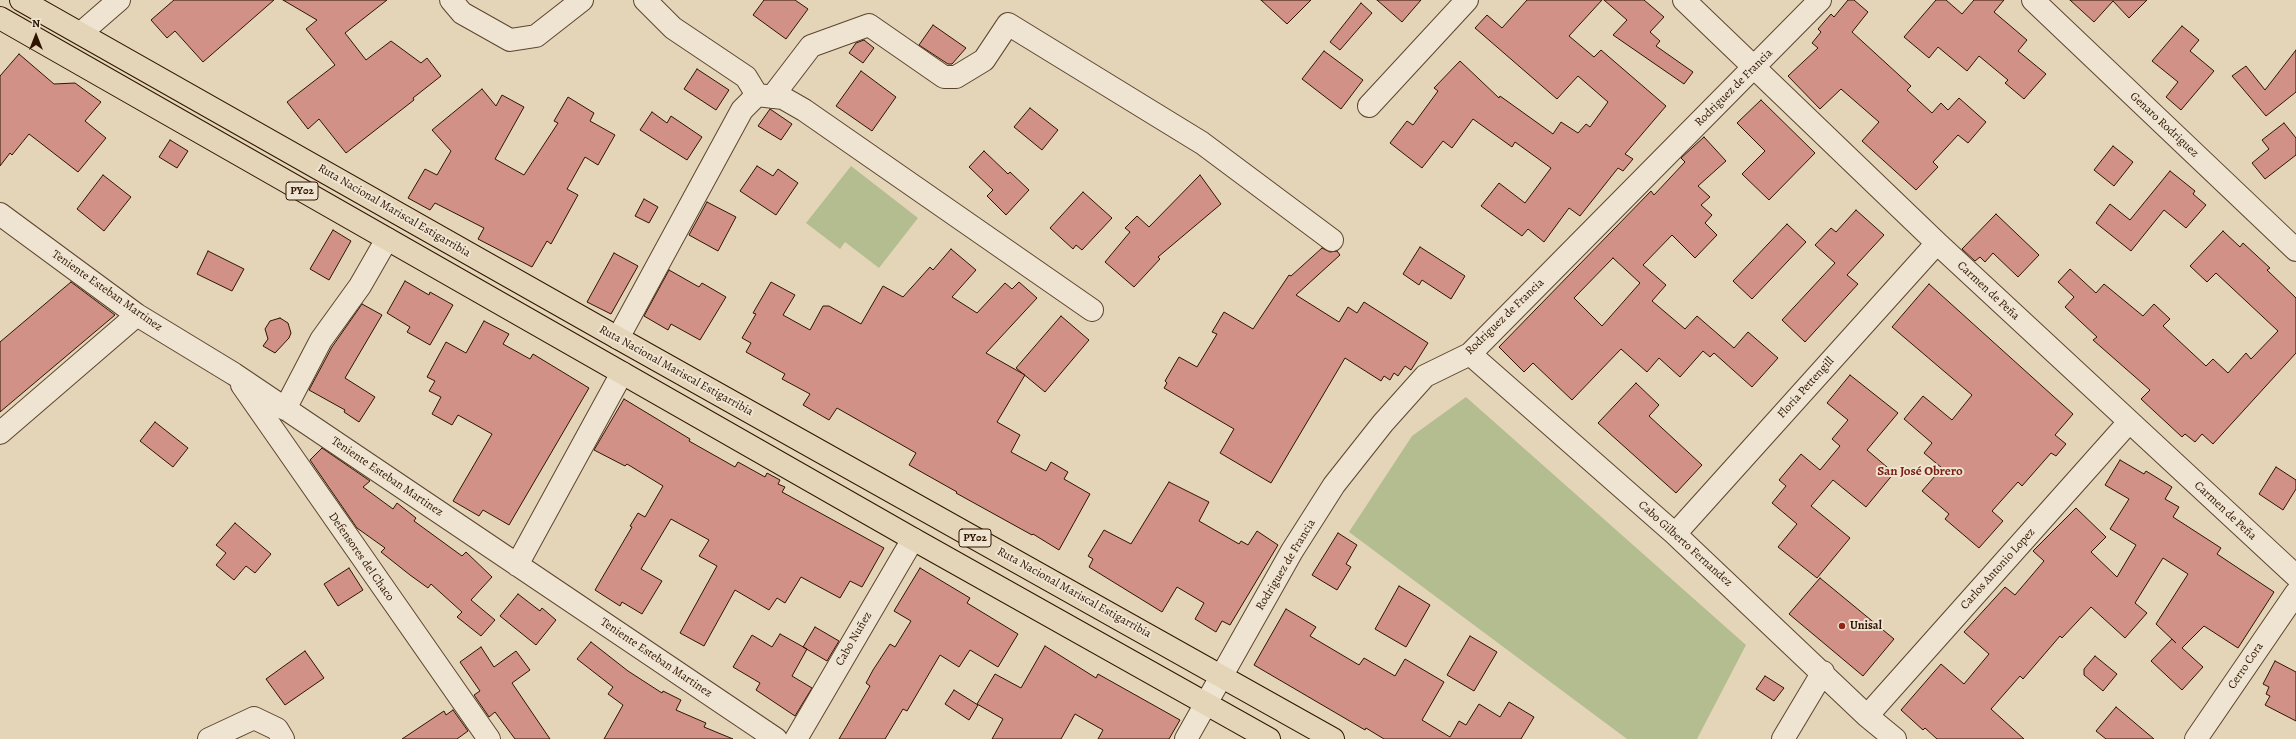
<!DOCTYPE html>
<html>
<head>
<meta charset="utf-8">
<style>
  body { margin:0 }
  #map { position:relative; width:2296px; height:739px; overflow:hidden; background:#e5d5b8; font-family:Alegreya,serif }
  canvas { display:block }
  .north { position:absolute; left:16px; top:16px; width:40px; height:40px; -webkit-text-stroke:3px #eee4d1; paint-order:stroke; rotate:0deg; font-size:11px; font-weight:700; line-height:16px; text-align:center; color:#2f1501 }
  .north::after { content:''; display:block; margin:auto; width:14px; height:18px; background:#2f1501; clip-path:polygon(50% 0,100% 100%,50% 72%,0 100%) }
</style>
</head>
<body>
<div id="map">
<canvas width="2296" height="739"></canvas>
<div class="north">N</div>
</div>
<script>
const g = document.querySelector('canvas').getContext('2d');
g.lineJoin = 'round';
function fill(path, color) { g.fillStyle = color; g.fill(path, 'evenodd'); }
const poly = rows => new Path2D(rows.map(r => 'M' + r).join(''));
function trace(path, color, width, dash) { g.strokeStyle = color; g.lineWidth = width; g.lineCap = dash ? 'butt' : 'round'; g.setLineDash(dash || []); g.stroke(path); }
function label(font, color, halo, rows, align = 'center') {
  g.font = font + ' Alegreya,serif'; g.lineWidth = 4; g.setLineDash([]); g.textBaseline = 'middle'; g.strokeStyle = halo; g.fillStyle = color; for (const [text, x, y, turn = 0] of rows) {
    g.save(); g.translate(x, y); g.rotate((+turn || 0) * Math.PI / 180); g.textAlign = isNaN(turn) ? turn : align; if (halo) g.strokeText(text, 0, 0); g.fillText(text, 0, 0); g.restore();
  }
}
fill(poly([
  [851,166,918,218,879,268,845,242,840,249,806,223],
  [1466,397,1746,645,1697,739,1627,739,1349,532,1412,436]
]), '#b3bd90');
const building = poly([
  [174,0,274,0,203,62,175,31,167,38,151,20,174,0],
  [283,0,387,0,345,33,366,60,391,41,421,63,427,58,441,76,413,98,414,100,346,153,319,119,308,129,287,102,335,65,306,29,317,20,283,0],
  [764,0,795,0,808,9,786,39,753,15,764,0],
  [1261,0,1311,0,1287,24,1261,0],
  [1377,0,1421,0,1402,22,1377,0],
  [1527,0,1602,0,1569,36,1594,57,1601,50,1666,106,1625,154,1633,159,1623,171,1618,168,1580,216,1569,208,1544,242,1528,229,1522,236,1481,206,1499,183,1525,203,1551,168,1515,142,1512,147,1473,119,1452,148,1443,141,1422,168,1390,143,1407,121,1413,125,1438,91,1434,88,1460,61,1499,98,1500,96,1553,134,1561,122,1578,133,1586,124,1590,127,1608,102,1578,76,1557,99,1475,28,1487,15,1502,28,1527,0],
  [1604,0,1644,0,1664,17,1650,32,1660,41,1656,46,1693,72,1684,84,1613,35,1627,20,1604,0],
  [1848,0,1854,0,1868,12,1852,32,1911,86,1907,90,1932,113,1941,103,1948,110,1959,98,1986,122,1968,143,1958,135,1933,162,1938,167,1916,190,1862,141,1879,122,1841,89,1820,109,1788,76,1818,48,1812,43,1821,32,1818,29,1831,14,1834,17,1848,0],
  [1936,0,1946,0,1962,14,1974,0,2004,0,1994,12,2027,40,2018,51,2046,74,2024,99,2005,83,2008,80,1979,56,1967,71,1938,47,1929,58,1904,37,1936,0],
  [2070,0,2147,0,2129,18,2113,1,2094,22,2070,0],
  [1361,3,1372,13,1340,50,1330,42,1361,3],
  [933,25,966,48,952,64,948,64,919,45,933,25],
  [2182,26,2199,40,2190,51,2214,71,2181,110,2166,97,2178,82,2152,61,2182,26],
  [864,40,874,48,863,63,849,53,856,43,864,40],
  [2296,50,2296,92,2266,116,2232,76,2246,66,2265,90,2296,50],
  [1324,51,1363,80,1341,109,1302,79,1324,51],
  [19,54,54,84,75,83,101,102,85,121,106,138,78,172,29,134,12,155,10,153,0,166,0,76,19,54],
  [697,69,729,90,716,110,684,89,697,69],
  [861,71,896,97,872,131,836,106,861,71],
  [482,89,496,106,502,95,524,107,495,159,524,175,558,123,554,121,568,97,594,113,590,121,615,135,598,165,585,157,567,189,578,195,551,244,547,241,532,267,478,239,484,228,435,203,430,210,408,198,425,169,437,175,451,151,432,130,482,89],
  [1761,100,1815,153,1769,200,1742,174,1765,151,1737,123,1761,100],
  [1030,108,1058,130,1042,150,1014,127,1030,108],
  [770,109,792,124,781,140,758,126,770,109],
  [652,112,667,123,671,116,702,137,687,160,640,130,652,112],
  [2284,123,2296,138,2296,155,2265,179,2252,163,2269,149,2262,140,2284,123],
  [1704,137,1726,161,1698,186,1710,197,1701,205,1712,215,1705,223,1717,235,1695,258,1672,235,1643,265,1666,285,1652,301,1685,329,1697,316,1734,348,1748,332,1778,358,1752,387,1714,353,1710,357,1703,351,1680,377,1659,358,1647,372,1621,349,1572,400,1533,363,1524,372,1499,347,1651,191,1654,195,1685,162,1681,158,1704,137],
  [1613,258,1640,283,1602,326,1574,298,1613,258],
  [170,140,188,151,177,168,159,157,170,140],
  [2113,146,2133,162,2114,186,2094,170,2113,146],
  [984,151,1008,174,1010,172,1029,190,1006,215,987,196,993,190,969,167,984,151],
  [757,166,773,176,778,169,798,183,776,215,740,191,757,166],
  [2170,171,2195,191,2193,194,2206,205,2186,228,2164,210,2131,251,2096,223,2110,204,2130,220,2170,171],
  [103,175,131,197,104,231,77,209,103,175],
  [1200,175,1221,204,1158,257,1160,259,1134,287,1105,262,1130,232,1125,228,1137,216,1149,227,1200,175],
  [1083,192,1112,218,1082,250,1076,245,1073,249,1050,228,1083,192],
  [644,199,658,207,649,223,635,216,644,199],
  [707,202,736,217,718,251,689,235,707,202],
  [1856,210,1884,235,1847,275,1858,284,1805,342,1782,320,1835,263,1815,245,1831,228,1836,232,1856,210],
  [1996,214,2039,255,2018,277,1993,253,1985,262,1980,257,1975,261,1962,249,1996,214],
  [1787,224,1806,242,1752,299,1733,281,1787,224],
  [333,230,351,241,329,280,310,269,333,230],
  [2223,231,2240,247,2243,243,2270,268,2267,270,2296,298,2296,353,2213,444,2202,434,2195,442,2185,434,2182,437,2141,399,2150,390,2093,340,2097,337,2065,307,2074,297,2058,282,2070,269,2096,293,2104,284,2143,316,2154,304,2170,319,2163,326,2206,366,2213,359,2228,373,2246,353,2251,359,2278,331,2216,273,2207,282,2190,266,2223,231],
  [1420,247,1465,276,1451,299,1422,280,1419,285,1403,274,1420,247],
  [1322,248,1330,252,1337,251,1340,255,1296,295,1339,322,1348,307,1357,313,1364,302,1428,343,1411,370,1405,366,1398,376,1394,373,1390,380,1384,376,1381,381,1345,358,1271,483,1220,453,1234,429,1164,388,1167,383,1165,381,1179,357,1197,367,1217,334,1212,332,1224,312,1253,329,1289,275,1291,276,1322,248],
  [951,249,976,270,952,297,977,313,1005,283,1012,289,1019,282,1037,298,986,353,1025,375,997,422,1020,435,1011,452,1046,471,1051,462,1068,472,1064,479,1090,494,1059,550,1033,534,1032,535,956,493,957,492,909,465,916,453,837,408,829,420,803,405,810,394,782,379,785,374,746,352,751,343,742,338,756,314,753,313,771,282,795,295,783,315,810,330,823,306,829,306,861,324,883,286,903,297,930,267,933,270,951,249],
  [208,251,244,269,232,291,197,274,208,251],
  [614,253,638,266,611,314,587,302,614,253],
  [669,270,699,287,702,283,726,297,700,340,671,324,668,330,644,316,669,270],
  [405,281,429,295,430,292,453,305,430,345,407,332,410,327,387,313,405,281],
  [71,282,115,315,0,412,0,342,71,282],
  [1929,284,2073,414,2055,435,2066,444,2056,456,2051,453,2022,486,2018,482,1992,511,2003,521,1979,548,1945,519,1949,514,1922,491,1942,468,1924,453,1932,443,1904,419,1923,396,1952,420,1972,395,1892,327,1929,284],
  [362,304,382,315,345,378,375,397,359,422,344,412,345,410,309,390,332,347,362,304],
  [1061,316,1089,340,1045,392,1016,368,1061,316],
  [280,318,288,323,291,333,289,338,275,353,263,346,268,339,265,329,270,321,280,318],
  [484,321,509,334,503,344,530,359,533,354,589,388,509,525,483,510,479,516,453,501,492,434,458,415,452,425,432,414,441,397,429,391,435,381,427,377,446,342,466,353,484,321],
  [1850,375,1898,413,1867,450,1894,473,1866,507,1833,480,1811,506,1850,538,1817,578,1778,547,1797,524,1772,503,1786,486,1779,480,1801,454,1820,470,1840,446,1832,439,1848,420,1827,403,1850,375],
  [1636,383,1659,405,1649,416,1702,465,1676,493,1598,423,1636,383],
  [624,399,690,439,689,441,735,467,738,462,765,477,767,473,780,480,778,484,785,487,782,492,884,548,862,587,850,581,840,598,801,577,785,603,777,598,769,610,735,590,704,646,680,633,717,566,699,556,709,540,671,519,641,569,662,581,642,614,622,602,620,606,595,590,632,527,630,526,638,513,645,517,663,486,627,464,625,466,594,450,624,399],
  [155,422,188,448,173,467,140,441,155,422],
  [322,448,370,481,363,487,393,509,397,503,416,518,414,521,462,556,466,552,492,577,471,600,495,620,481,636,457,617,462,612,431,584,428,588,410,575,381,552,385,548,357,528,310,460,322,448],
  [2120,460,2144,474,2146,471,2172,487,2165,499,2179,507,2173,517,2221,548,2217,554,2274,592,2238,648,2204,626,2182,648,2203,667,2182,690,2151,661,2172,639,2176,643,2156,624,2188,574,2163,558,2135,603,2147,613,2125,638,2091,607,2062,638,2060,636,2023,679,2020,676,1991,709,2024,739,1937,739,1925,728,1923,730,1901,710,1941,664,1964,684,1989,654,1964,632,2005,587,2015,595,2044,561,2033,551,2076,508,2106,537,2091,552,2117,577,2136,545,2110,529,2129,499,2105,485,2120,460],
  [2276,467,2296,480,2296,489,2283,510,2259,494,2276,467],
  [1169,482,1209,502,1199,521,1239,544,1241,541,1248,545,1257,531,1278,545,1230,625,1222,621,1216,632,1195,619,1204,603,1177,587,1162,612,1089,567,1093,559,1088,556,1104,530,1131,544,1169,482],
  [235,523,271,554,255,573,246,566,234,580,216,565,226,553,216,545,235,523],
  [1338,533,1357,545,1346,564,1351,567,1337,590,1312,575,1338,533],
  [349,568,363,590,338,606,324,584,349,568],
  [920,568,970,598,967,603,1018,634,998,667,970,650,959,667,940,655,907,711,903,709,885,739,839,739,870,686,866,683,873,670,890,644,895,647,911,621,894,611,920,568],
  [1820,578,1894,639,1863,676,1789,614,1820,578],
  [1399,586,1430,605,1406,647,1375,629,1399,586],
  [518,594,540,611,542,608,556,620,536,645,500,616,518,594],
  [1286,609,1316,627,1310,636,1359,665,1364,658,1395,676,1405,659,1444,682,1422,720,1450,737,1459,721,1466,725,1479,704,1500,717,1509,702,1534,717,1521,739,1384,739,1366,728,1365,730,1254,665,1286,609],
  [815,627,839,641,827,661,803,647,815,627],
  [780,634,807,649,792,676,812,688,795,716,756,690,760,683,733,667,752,635,772,647,780,634],
  [1470,636,1497,652,1474,691,1447,675,1470,636],
  [591,642,628,671,662,693,663,691,681,700,676,710,706,723,704,727,733,739,604,739,623,705,608,694,613,687,577,659,591,642],
  [1045,646,1096,678,1098,674,1180,720,1169,739,1098,739,1103,730,1075,714,1061,739,992,739,1003,719,977,704,995,674,1021,688,1045,646],
  [481,647,494,667,516,651,530,670,512,683,550,739,515,739,495,712,489,717,474,695,480,691,460,662,481,647],
  [305,651,324,678,285,705,266,679,305,651],
  [2095,656,2117,674,2103,691,2084,675,2084,669,2095,656],
  [2275,661,2296,672,2296,721,2265,705,2270,696,2266,694,2269,687,2263,684,2275,661],
  [1765,676,1784,688,1774,701,1756,689,1765,676],
  [954,690,978,705,969,720,945,704,954,690],
  [2116,707,2154,739,2106,739,2096,731,2116,707],
  [453,710,468,731,457,739,402,739,444,711,446,715,453,710]
]);
fill(building, '#d29186');
trace(building, '#2f1501', 1);
const minor = poly([
  [451,0,462,13,510,40,536,36,582,0],
  [645,0,673,28,746,77,757,95],
  [1684,0,1937,243,2296,576],
  [2033,0,2296,250],
  [81,33,119,0],
  [772,97,811,46,869,25,944,77,956,77,984,60,1008,24,1202,143,1332,240],
  [1369,106,1467,0],
  [0,214,137,315,234,374,776,739],
  [618,338,742,110,757,95,783,98,804,110,1092,310],
  [1470,354,1675,534,1867,716,1895,739],
  [242,385,489,739],
  [285,409,321,340,360,286,387,239],
  [0,433,137,315],
  [1675,534,1937,243],
  [517,565,622,373],
  [1867,716,2129,422],
  [209,739,254,718,277,729,283,739],
  [796,739,913,539],
  [1186,739,1292,551,1334,485,1383,423,1425,376,1470,354,1820,0],
  [1783,739,1823,672],
  [2196,739,2296,593]
]);
const highway = poly([
  [21,0,618,338,1333,739],
  [0,18,913,539,1269,739]
]);
trace(minor, '#5c452f', 24);
trace(highway, '#2f1501', 24);
trace(minor, '#eee4d1', 22);
trace(highway, '#e5d5b8', 22);
for (const [x, y, r, color] of [
  [1842,626,4,"#8f2418"]
]) { const dot = new Path2D(); dot.arc(x, y, r, 0, 2 * Math.PI); g.fillStyle = color; g.fill(dot); trace(dot, '#eee4d1', 1.5); }
for (const [x, y, w] of [
  [302,191,32],
  [975,538,32]
]) { const box = new Path2D(); box.roundRect(x - w / 2, y - 9, w, 18, 3); g.fillStyle = '#eee4d1'; g.fill(box); trace(box, '#2f1501', 1); }
label('bold 11px', '#2f1501', null, [
  ["PY02",302,191],
  ["PY02",975,538]
]);
label('12px', '#2f1501', '#eee4d1', [
  ["Rodriguez de Francia",1734,88,-45],
  ["Genaro Rodriguez",2164,125,43],
  ["Ruta Nacional Mariscal Estigarribia",394,211,30],
  ["Teniente Esteban Martinez",107,291,35],
  ["Carmen de Peña",1988,291,43],
  ["Rodriguez de Francia",1505,317,-44],
  ["Ruta Nacional Mariscal Estigarribia",676,371,29],
  ["Floria Pettengill",1806,388,-48],
  ["Teniente Esteban Martinez",387,477,34],
  ["Carmen de Peña",2225,511,43],
  ["Cabo Gilberto Fernandez",1685,544,42],
  ["Defensores del Chaco",361,557,55],
  ["Rodriguez de Francia",1286,565,-59],
  ["Carlos Antonio Lopez",1998,569,-48],
  ["Ruta Nacional Mariscal Estigarribia",1074,593,29],
  ["Cabo Nuñez",854,639,-60],
  ["Teniente Esteban Martinez",656,658,34],
  ["Cerro Cora",2246,666,-56]
]);
label('bold 12px', '#2f1501', '#eee4d1', [
  ["Unisal",1850,626]
], 'left');
label('bold 13px', '#7a1f14', '#eee4d1', [
  ["San José Obrero",1920,472]
]);
</script>
</body>
</html>
